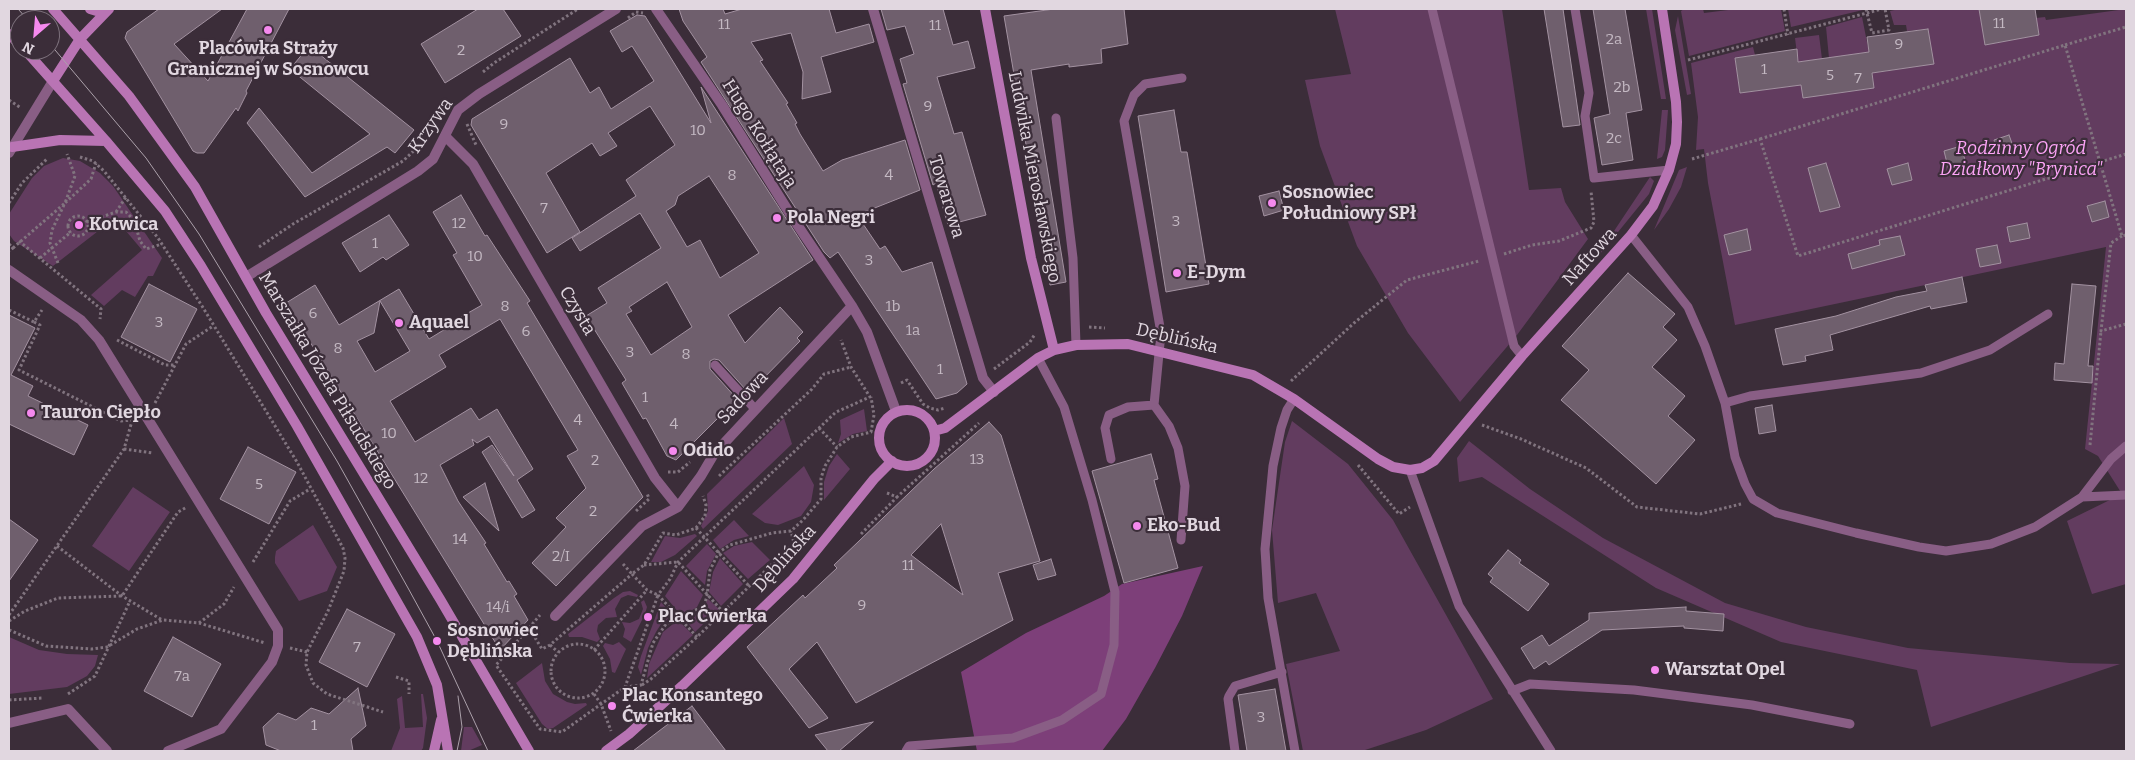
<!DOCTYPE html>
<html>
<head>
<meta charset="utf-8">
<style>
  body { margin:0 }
  #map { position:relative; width:2135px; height:760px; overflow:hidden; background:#3b2d39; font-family:Bitter,serif }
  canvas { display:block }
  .frame { position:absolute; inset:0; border:10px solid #e1d7e0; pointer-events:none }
  .north { position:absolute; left:10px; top:10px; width:50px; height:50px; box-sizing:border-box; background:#3b2d39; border:1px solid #7d717c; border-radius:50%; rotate:207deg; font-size:14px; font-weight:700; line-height:20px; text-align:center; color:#e1d7e0 }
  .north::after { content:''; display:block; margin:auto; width:18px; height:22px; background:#f589ee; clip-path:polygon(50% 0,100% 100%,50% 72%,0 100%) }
</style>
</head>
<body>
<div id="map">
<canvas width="2135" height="760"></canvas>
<div class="frame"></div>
<div class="north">N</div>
</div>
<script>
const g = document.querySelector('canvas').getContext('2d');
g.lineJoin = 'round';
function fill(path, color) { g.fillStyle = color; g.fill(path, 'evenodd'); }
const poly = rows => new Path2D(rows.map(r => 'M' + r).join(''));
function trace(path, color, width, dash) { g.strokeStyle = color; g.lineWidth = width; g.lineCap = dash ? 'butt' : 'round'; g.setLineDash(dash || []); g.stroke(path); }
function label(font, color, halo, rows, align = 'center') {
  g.font = font + ' Bitter,serif'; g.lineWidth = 4.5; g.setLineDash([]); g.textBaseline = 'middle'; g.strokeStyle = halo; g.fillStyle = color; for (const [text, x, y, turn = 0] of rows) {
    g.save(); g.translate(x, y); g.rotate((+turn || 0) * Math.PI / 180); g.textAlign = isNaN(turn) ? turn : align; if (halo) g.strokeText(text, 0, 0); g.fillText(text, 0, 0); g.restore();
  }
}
fill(poly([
  [1335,9,1502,9,1529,190,1561,188,1565,202,1588,239,1517,335,1460,402,1408,333,1357,246,1320,146,1305,80,1351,74],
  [1646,9,1652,9,1666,99,1661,99],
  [1684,9,1703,9,1704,13,1736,9,1781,9,1785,31,1689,56,1681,11],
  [1788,9,1862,9,1863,10,1791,27],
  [1899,9,1979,9,1985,45,2039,35,2036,18,2045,17,2046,20,2126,9,2126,584,2092,594,2067,521,2122,494,2098,456,2085,449,2106,247,1735,325,1708,183,1704,149,1696,150,1698,117,1691,63,1753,47,1755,55,1735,58,1740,93,1794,86,1801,80,1803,98,1874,88,1872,70,1881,72,1933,64,1928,29,1907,31,1906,25,1894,25,1890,11],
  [1678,16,1691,94,1687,95,1675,30],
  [1862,17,1869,52,1829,58,1826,27],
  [1819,35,1822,59,1798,62,1795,38],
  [1662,110,1668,110,1665,150,1662,157,1657,159],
  [63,158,80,161,100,173,113,186,162,258,153,276,148,276,135,297,122,290,104,306,91,295,142,250,115,218,53,266,14,241,9,234,9,214,32,178,44,166],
  [1687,167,1681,187,1669,209,1654,230,1679,170],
  [1650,177,1654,181,1649,194,1592,264],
  [864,409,867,431,853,434,838,443,841,434,840,420],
  [784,418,792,444,703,529,701,526,708,511,707,494],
  [1292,421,1348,464,1393,520,1493,699,1426,730,1362,751,1303,751,1286,664,1340,651,1316,593,1278,603,1272,530,1285,442],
  [1469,441,1530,489,1603,538,1725,603,1806,627,1908,648,2070,663,2120,664,1931,727,1917,670,1781,642,1656,588,1482,477,1459,482,1457,458],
  [837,454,850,469,824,500,824,482,829,466],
  [804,466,814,485,811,502,801,516,778,525,765,523,752,514],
  [133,487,170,512,129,571,92,546],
  [734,520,749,536,734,540,720,549,713,540],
  [313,525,337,567,327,591,299,601,275,563,275,557,276,551],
  [695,534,697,536,675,555,661,562,651,562,665,536,680,538],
  [752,542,770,560,748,579,723,553,734,546],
  [707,544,716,554,707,571,705,585,686,566],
  [720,558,743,584,721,606,709,592,713,572],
  [681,571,703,595,697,607,689,612,679,613,665,596],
  [630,591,638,595,637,597,628,595,621,598,615,609,617,617,606,618,598,625,597,631,600,639,597,642,582,637,569,637,568,634,614,598,623,592],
  [708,599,719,609,695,632,685,619,699,614],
  [644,600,647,607,645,614,631,642,623,637,625,629,622,622,630,623,639,619,643,609,641,602],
  [661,602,673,616,661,624,656,632,648,648,641,675,638,667,641,656],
  [678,620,693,635,647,678,649,664,663,632],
  [9,637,39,650,67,654,98,655,95,666,87,676,67,687,9,694],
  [619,642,626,649,615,673,612,672,610,659,603,646,605,643,613,645],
  [542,663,545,681,553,694,567,702,575,704,586,703,587,705,553,728,548,729,542,724,516,683],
  [421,694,423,694,427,718,423,748,421,751,391,751,400,728,397,699,402,696,405,728,423,727],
  [464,727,472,727,482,745,468,751,461,751]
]), '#623c5f');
fill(poly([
  [1203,566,1182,616,1155,668,1126,719,1102,751,977,751,961,672,1026,633,1104,596,1122,584]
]), '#7d3f79');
const building = poly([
  [159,9,222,9,174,44,208,81,247,9,289,9,246,91,247,93,238,111,236,108,204,153,197,153,193,151,125,38,127,32,159,9],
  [478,9,503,9,521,36,445,83,421,44,478,9],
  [679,9,723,9,725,14,742,9,829,9,836,33,869,24,874,42,821,57,831,92,802,99,803,72,791,33,751,42,763,60,760,61,788,103,786,104,797,123,795,124,800,134,823,171,842,160,905,140,920,190,857,215,880,249,885,246,902,272,932,262,967,384,957,393,936,399,838,252,830,258,824,252,701,62,707,57,683,21,679,9],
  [881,9,943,9,953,45,968,41,975,68,937,77,954,134,962,132,986,215,948,225,936,183,933,185,903,84,907,83,900,59,914,54,905,26,887,30,881,9],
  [1054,9,1124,9,1128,44,1101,49,1102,63,1069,67,1069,64,1031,70,1066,282,1050,285,1004,16,1054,9],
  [1544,9,1563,9,1580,125,1563,127,1544,9],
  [1593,9,1625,9,1642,110,1626,113,1633,160,1602,165,1594,118,1610,114,1593,9],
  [1979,9,2035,9,2039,35,1985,45,1979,9],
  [637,15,645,16,711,123,701,87,813,260,728,315,745,343,780,307,803,332,797,338,800,341,757,385,754,382,746,390,719,360,714,359,710,361,710,369,737,399,676,460,667,456,646,418,643,419,622,383,626,380,586,316,607,303,598,288,661,248,640,213,580,251,572,238,636,196,626,180,675,145,650,106,608,133,617,146,600,156,592,143,546,173,580,232,547,253,471,125,472,119,570,58,590,93,599,87,611,109,654,81,632,46,622,52,610,31,637,15],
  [709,176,759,253,720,278,700,240,687,247,666,211,675,205,678,196,709,176],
  [667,282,692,327,651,355,626,314,632,311,629,307,667,282],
  [1928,29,1934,64,1872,73,1874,88,1803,98,1801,85,1740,93,1735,58,1797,49,1798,62,1869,52,1867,37,1928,29],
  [309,46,414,130,395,153,387,147,305,197,247,123,259,108,312,173,370,134,290,69,309,46],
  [1174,110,1181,152,1187,152,1209,284,1166,292,1138,116,1174,110],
  [2009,135,2014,149,1998,154,1994,140,2009,135],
  [1961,146,1965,160,1961,168,1949,171,1944,151,1961,146],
  [1826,163,1840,207,1820,212,1808,168,1826,163],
  [1908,163,1912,180,1892,185,1887,169,1908,163],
  [1279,191,1284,210,1264,216,1259,196,1279,191],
  [461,195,485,236,487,235,530,301,527,303,643,497,556,586,532,563,566,527,556,518,586,488,567,456,578,450,500,319,439,355,446,367,390,401,415,442,471,408,479,420,497,409,533,469,517,480,535,510,522,518,482,452,492,445,514,476,489,436,477,443,472,439,474,445,440,465,458,501,486,543,484,544,507,582,509,581,517,594,514,596,528,620,500,650,286,303,315,285,339,325,399,289,429,339,460,320,461,317,482,305,453,255,457,253,433,212,461,195],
  [380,301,410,351,375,372,357,341,374,333,380,301],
  [2105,201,2109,217,2092,222,2087,206,2105,201],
  [389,215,409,245,386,260,383,257,360,272,342,243,389,215],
  [2027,223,2030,238,2010,242,2007,227,2027,223],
  [1747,229,1751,250,1729,255,1724,235,1747,229],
  [1900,236,1905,255,1852,269,1848,254,1880,245,1879,240,1900,236],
  [1997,245,2001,263,1980,267,1976,249,1997,245],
  [1628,273,1675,314,1663,327,1677,340,1652,367,1685,396,1668,416,1695,440,1656,484,1561,400,1589,370,1562,346,1628,273],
  [1962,277,1967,302,1931,309,1930,306,1830,335,1833,350,1805,356,1806,361,1783,365,1775,329,1836,316,1896,297,1927,291,1925,285,1962,277],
  [149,284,197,309,170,362,121,337,149,284],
  [2072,284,2096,286,2088,366,2093,366,2092,383,2054,380,2055,363,2064,364,2072,284],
  [9,315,35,328,11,375,33,386,28,396,88,425,74,455,9,424,9,315],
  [1772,405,1776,431,1759,434,1755,408,1772,405],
  [989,422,1001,435,1040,561,998,573,1013,620,856,703,817,642,789,669,828,718,809,728,747,647,803,595,805,598,837,568,834,565,934,469,989,422],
  [941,524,963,595,911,555,941,524],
  [248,447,296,472,269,524,220,499,248,447],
  [1151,454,1158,479,1154,480,1178,568,1124,583,1092,471,1151,454],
  [485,483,499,531,463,497,485,483],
  [9,519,38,540,9,581,9,519],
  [1508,550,1521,560,1519,563,1549,584,1528,611,1490,582,1493,578,1488,574,1508,550],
  [1051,559,1056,575,1038,580,1033,565,1051,559],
  [1686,607,1686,611,1724,614,1723,631,1684,628,1684,626,1602,630,1549,665,1546,661,1534,669,1521,648,1542,635,1549,646,1589,620,1589,613,1686,607],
  [347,609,395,634,367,687,319,662,347,609],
  [173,637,221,664,192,717,144,691,173,637],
  [358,688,366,726,351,739,353,751,281,751,266,745,263,727,278,713,296,720,311,708,329,714,358,688],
  [1275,689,1286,751,1247,751,1238,695,1275,689],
  [692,706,726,751,633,751,659,731,692,706],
  [873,722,839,751,828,751,815,735,873,722]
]);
fill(building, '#6f5f6d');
trace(building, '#a392a1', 1);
trace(poly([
  [1784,9,1788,35],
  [1866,9,1872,33,1889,30,1885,9],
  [628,18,636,12,643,13],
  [2065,45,2126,27],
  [1688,60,1882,9],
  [483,72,494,63,578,9],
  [9,100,21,108],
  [467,124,476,145],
  [1760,139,2065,45,2122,236,2126,235],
  [80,157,93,161,104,171,158,238,202,306,297,462,343,548,345,558,344,571,328,611,307,652,306,665,313,683,327,694,383,712],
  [1692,159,1760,139,1798,256,2126,154],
  [9,203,22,183,48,158],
  [116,212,126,197],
  '68 226a10 10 0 1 1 20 0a10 10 0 1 1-20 0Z',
  [87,222,116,212,126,212,134,220,140,241,146,249,162,244],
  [2122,236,2111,243,2101,331,2126,324],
  [19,241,101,309,100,319],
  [9,244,13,248,9,251],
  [259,247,293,224,403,161,424,141],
  [13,248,65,203,75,176,67,154],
  [1504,254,1532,245,1559,241,1591,228,1594,222,1591,191],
  [40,258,71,232],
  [58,263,50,243,52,230,65,203,91,179,96,163],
  [9,310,34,322,42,310],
  [34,322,40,325,19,370,121,421,133,420],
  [1089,327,1105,328],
  [117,340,165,365,174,365],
  [994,369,1030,342,1035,334],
  [1291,381,1354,323,1407,280,1479,261],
  [901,383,907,380,923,404,930,408,938,410,945,408],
  [155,403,186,344,213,326],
  [1482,425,1521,439,1586,468,1637,507,1700,514,1741,504],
  [819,428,837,447],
  [2090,445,2101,331],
  [124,449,153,453],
  [1358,465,1399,514,1410,507],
  [668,472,678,472,690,462],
  [719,476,812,389,824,374,851,367],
  [887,493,897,497,979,423],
  [636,511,649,499,647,493],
  [696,528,749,586],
  [861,534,897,497],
  [57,546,122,596,162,620],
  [253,562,290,501,310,489],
  [623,564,632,574,644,565,663,533,676,535,696,528,705,516,706,505,703,496],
  [644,565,678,562,723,612],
  [632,574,647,590,658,595,625,687,562,732,540,729,496,665,529,628,542,649,550,645,632,574],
  [9,615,124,449,132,421],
  [9,621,25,611,58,598,122,596,178,512,187,507],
  [199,623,224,604,234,587],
  [529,628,540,615],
  [9,630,46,646,92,649,107,647,137,629,163,620,199,623,265,643],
  [697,637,658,595,670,579,678,562,819,428,836,412,870,397,851,367,841,340],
  '551 671a27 27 0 1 1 54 0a27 27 0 1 1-54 0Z',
  [550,645,558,652],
  [290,648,307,652],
  [594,650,647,590],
  [396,677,409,681,409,694],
  [642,685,651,679,697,637,794,543,791,531],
  [625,687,641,685,653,643,666,624,704,606,707,596,710,570,719,552,730,545,772,533,791,531,803,520,821,499,821,478,825,466,837,447,851,437,871,432,874,415,871,397],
  [68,694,95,676,130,601],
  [594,694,601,704,611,731],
  [9,700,43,698]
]), '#81747f', 3, [2.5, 2.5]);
trace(poly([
  [1432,9,1514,346,1522,356],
  [1575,9,1589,93,1585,116,1594,178,1669,170],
  [1056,118,1073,258,1076,345],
  [1631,235,1688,307,1705,346,1725,403,1735,457,1745,484,1753,499,1777,513,1856,533,1919,547,1946,551,1991,544,2035,527,2082,497,2126,495],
  [715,365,755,409],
  [1294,399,1287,410,1281,428,1273,466,1265,549,1268,598,1295,751],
  [1725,403,1750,396,1921,373,1990,350,2048,314],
  [1111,459,1105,428,1109,415,1128,407,1154,405],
  [1410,470,1459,606,1551,751],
  [2082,497,2111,459,2126,446],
  [1181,540,1185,486,1178,448,1169,426,1154,405,1161,333,1124,121,1134,95,1145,84,1182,78],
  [1512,691,1530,684,1634,690,1752,705,1850,724],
  [906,751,909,746,1013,738,1062,720,1101,694,1114,645,1115,592,1092,500,1064,407,1038,358],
  [1235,751,1228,699,1229,696,1235,686,1282,672]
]), '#895e85', 9);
trace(poly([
  [656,9,722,105,792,217,852,306,867,332,896,411],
  [873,9,983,378,994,392],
  [445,136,473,164,655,478,678,507],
  [9,153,53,81],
  [9,270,81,320,99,340,278,630,278,646,272,662,221,729,168,751],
  [246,277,418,171,433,159,458,110,479,94,616,9],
  [555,616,642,526,678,507,701,476,714,454,852,306],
  [9,723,68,709,107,751]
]), '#895e85', 10);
trace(poly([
  [53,9,129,96,195,187,266,313,440,599,529,751],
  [90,9,103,13],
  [985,9,1031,258,1054,350],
  [9,34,20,45],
  [25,50,106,141,165,211,201,266,297,426,417,637,437,685,448,751],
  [53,81,80,39,109,9],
  [12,147,60,140,106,141],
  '879 438a28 28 0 1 1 56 0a28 28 0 1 1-56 0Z',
  [934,431,945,428,1038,358,1054,350,1076,345,1128,344,1253,375,1294,399,1378,459,1393,467,1410,470,1422,468,1434,461,1522,356,1631,235,1653,206,1669,170,1676,144,1677,122,1676,102,1662,9],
  [434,751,441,720],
  [606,751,629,734,682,686,793,579,874,479,892,461]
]), '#b974b4', 10);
trace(poly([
  [18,9,28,20],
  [50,44,146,158,199,234,337,461,408,588,437,641,488,751],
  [457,751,462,727,458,696]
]), '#aca1ab', 1);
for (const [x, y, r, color] of [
  [268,30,5,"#f589ee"],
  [1272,203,5,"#f589ee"],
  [777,218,5,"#f589ee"],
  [79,225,5,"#f589ee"],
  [1177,273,5,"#f589ee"],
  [399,323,5,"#f589ee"],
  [31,413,5,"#f589ee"],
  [673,451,5,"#f589ee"],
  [1137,526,5,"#f589ee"],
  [648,617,5,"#f589ee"],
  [437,641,5,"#f589ee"],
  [1655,670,5,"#f589ee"],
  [612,706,5,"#f589ee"]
]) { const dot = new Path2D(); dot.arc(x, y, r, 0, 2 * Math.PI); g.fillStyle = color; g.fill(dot); trace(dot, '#3b2d39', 2); }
label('15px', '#c4b9c3', null, [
  ["11",1999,24],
  ["11",724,25],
  ["11",935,26],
  ["2a",1614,40],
  ["9",1899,45],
  ["2",461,51],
  ["1",1764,70],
  ["5",1830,76],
  ["7",1858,79],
  ["2b",1622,88],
  ["9",928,107],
  ["9",504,125],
  ["10",698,131],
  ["2c",1614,139],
  ["8",732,176],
  ["4",889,176],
  ["7",544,209],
  ["3",1176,222],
  ["12",459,224],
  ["1",375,244],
  ["10",475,257],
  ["3",869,261],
  ["8",505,307],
  ["1b",893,307],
  ["6",313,314],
  ["3",159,323],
  ["1a",913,331],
  ["6",526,332],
  ["8",338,349],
  ["3",630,353],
  ["8",686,355],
  ["1",940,370],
  ["1",645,398],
  ["4",578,421],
  ["4",674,425],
  ["10",389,434],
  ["13",977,460],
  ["2",595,461],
  ["12",421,479],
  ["5",259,485],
  ["2",593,512],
  ["14",460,540],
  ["2/I",561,557],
  ["11",908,566],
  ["9",862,606],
  ["14/i",498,608],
  ["7",357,648],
  ["7a",182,677],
  ["3",1261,718],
  ["1",314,726]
]);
label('bold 18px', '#e1d7e0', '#3b2d39', [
  ["Placówka Straży",268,49,"center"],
  ["Granicznej w Sosnowcu",268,70,"center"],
  ["Sosnowiec",1282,193],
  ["Południowy SPł",1282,214],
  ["Pola Negri",787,218],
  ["Kotwica",89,225],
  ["E-Dym",1187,273],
  ["Aquael",409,323],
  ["Tauron Ciepło",41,413],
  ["Odido",683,451],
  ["Eko-Bud",1147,526],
  ["Plac Ćwierka",658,617],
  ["Sosnowiec",447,631],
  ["Dęblińska",447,652],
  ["Warsztat Opel",1665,670],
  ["Plac Konsantego",622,696],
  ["Ćwierka",622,717]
], 'left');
label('18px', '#e1d7e0', '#3b2d39', [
  ["Krzywa",431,126,-55],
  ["Hugo Kołłątaja",759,134,58],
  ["Ludwika Mierosławskiego",1034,177,79],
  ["Towarowa",946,197,73],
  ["Naftowa",1590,257,-48],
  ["Czysta",577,311,59],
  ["Dęblińska",1177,339,13],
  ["Marszałka Józefa Piłsudskiego",327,381,59],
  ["Sadowa",743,398,-47],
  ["Dęblińska",785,559,-48]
]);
label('italic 18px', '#fda4f7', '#3b2d39', [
  ["Rodzinny Ogród",2021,149],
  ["Działkowy \"Brynica\"",2021,170]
]);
</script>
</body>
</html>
